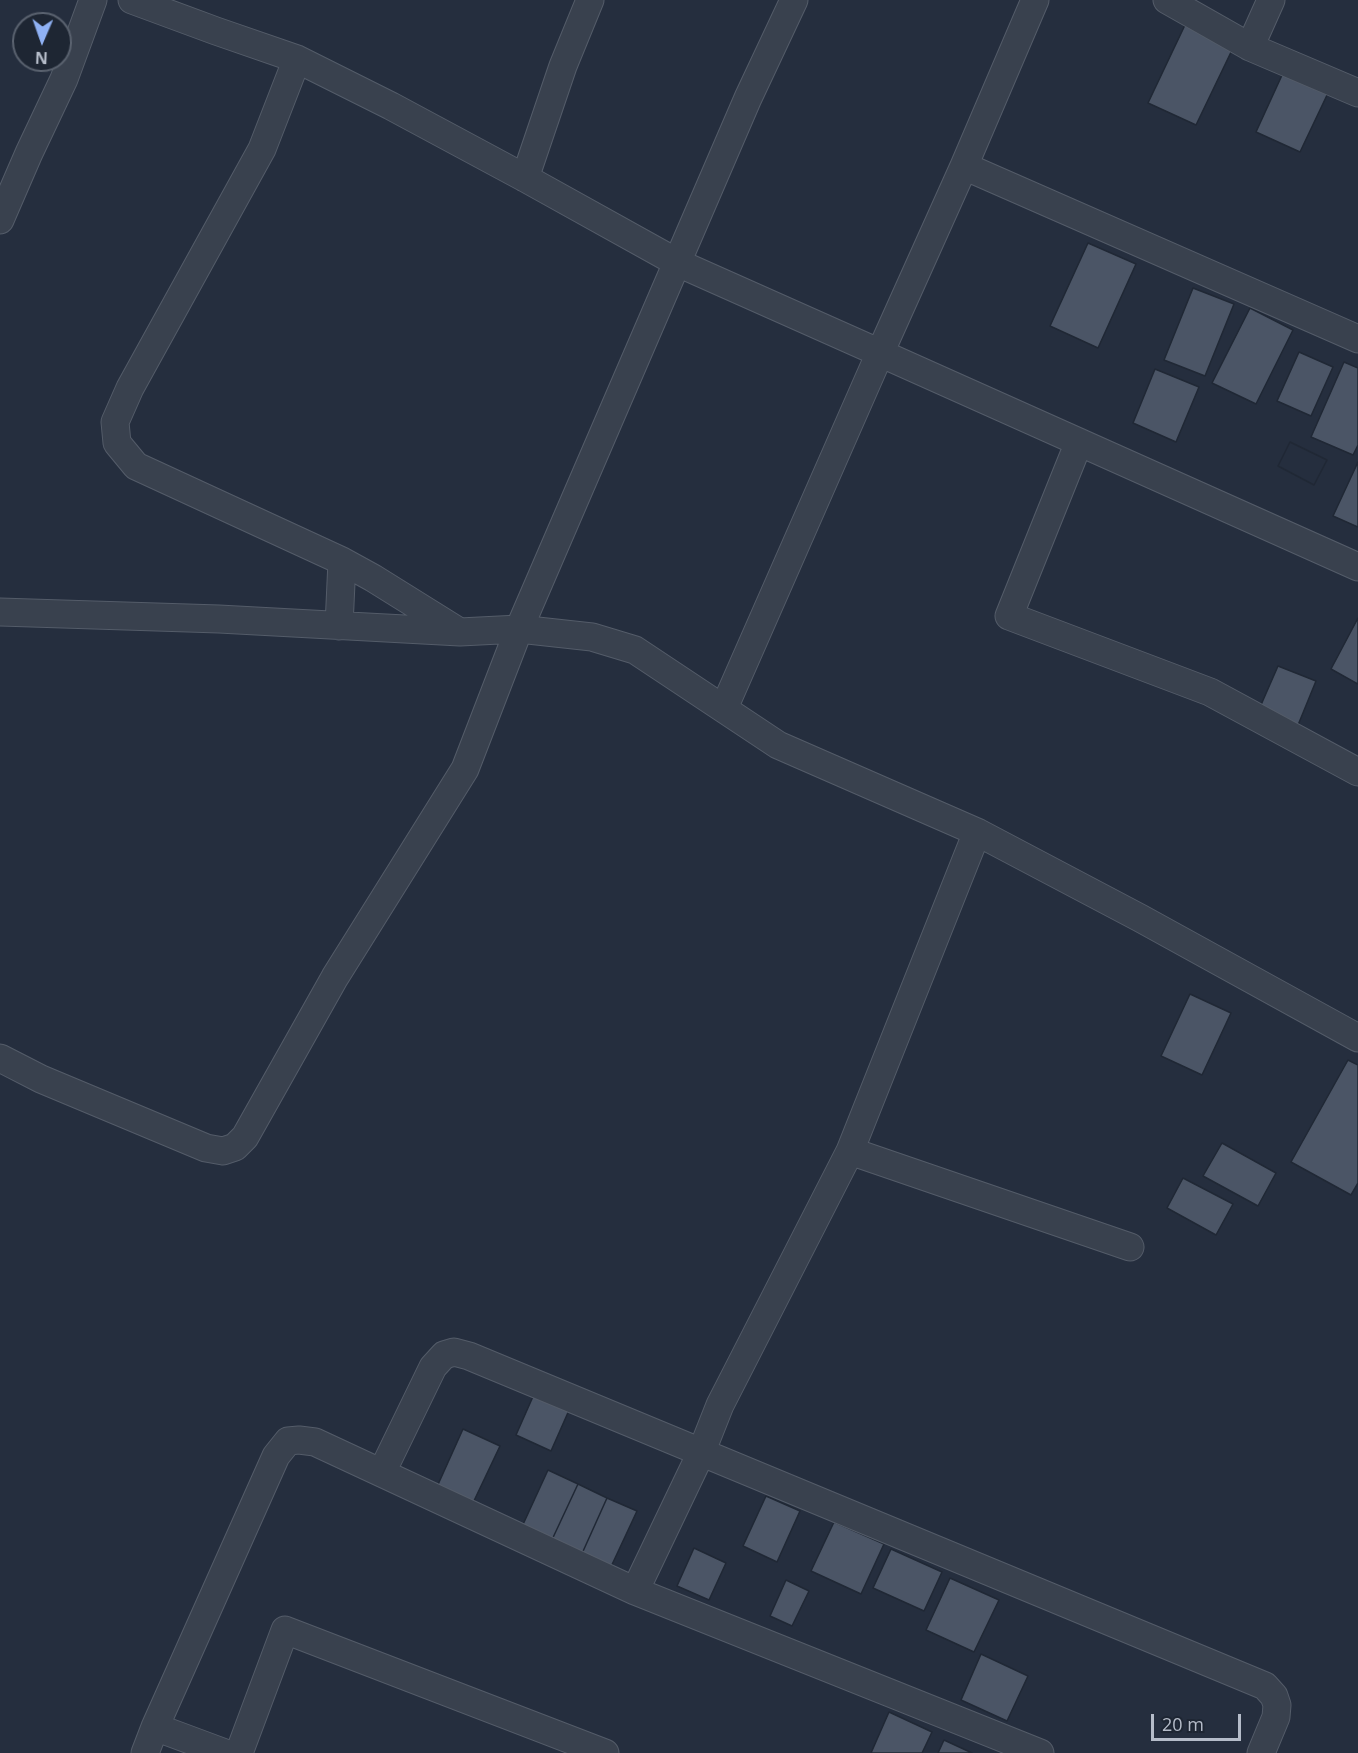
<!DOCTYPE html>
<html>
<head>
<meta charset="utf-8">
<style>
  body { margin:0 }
  #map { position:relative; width:1358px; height:1753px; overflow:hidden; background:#252e3e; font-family:"Open Sans",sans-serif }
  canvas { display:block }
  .north { position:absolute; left:12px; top:12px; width:60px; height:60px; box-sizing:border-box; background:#1e2633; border:2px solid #5a626f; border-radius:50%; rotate:182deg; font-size:16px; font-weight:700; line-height:24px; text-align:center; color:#b5bcc9 }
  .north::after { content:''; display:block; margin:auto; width:21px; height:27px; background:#8fb1f4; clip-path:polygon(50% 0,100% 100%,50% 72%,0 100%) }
  .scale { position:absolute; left:1151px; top:1714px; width:90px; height:27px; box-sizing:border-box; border:3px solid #b5bcc9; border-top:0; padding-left:8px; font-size:18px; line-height:21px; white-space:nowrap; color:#b5bcc9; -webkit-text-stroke:4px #1e2633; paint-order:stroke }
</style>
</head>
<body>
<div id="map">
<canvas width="1358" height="1753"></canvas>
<div class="north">N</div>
<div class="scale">20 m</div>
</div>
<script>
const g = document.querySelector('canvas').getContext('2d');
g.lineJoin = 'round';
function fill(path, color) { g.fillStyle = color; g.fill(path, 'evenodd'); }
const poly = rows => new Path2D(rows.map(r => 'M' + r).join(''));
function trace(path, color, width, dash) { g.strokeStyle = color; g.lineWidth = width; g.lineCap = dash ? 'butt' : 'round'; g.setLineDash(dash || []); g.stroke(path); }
const building = poly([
  [1185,25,1233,48,1196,125,1148,103,1185,25],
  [1283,73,1328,93,1300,152,1256,132,1283,73],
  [1088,243,1136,264,1098,348,1050,326,1088,243],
  [1193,288,1234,304,1205,376,1164,360,1193,288],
  [1250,308,1293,330,1256,404,1212,383,1250,308],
  [1299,352,1333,367,1311,416,1277,401,1299,352],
  [1344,362,1358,368,1358,445,1353,455,1311,437,1344,362],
  [1155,369,1199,387,1176,442,1133,423,1155,369],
  [1290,442,1327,460,1314,485,1278,466,1290,442],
  [1290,442,1327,460,1314,485,1278,466,1290,442],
  [1358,462,1358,527,1333,516,1358,462],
  [1358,618,1358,684,1331,669,1358,618],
  [1278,666,1316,681,1296,730,1257,714,1278,666],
  [1190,994,1231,1013,1202,1075,1161,1056,1190,994],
  [1348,1060,1358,1065,1358,1183,1351,1195,1291,1162,1348,1060],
  [1222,1143,1276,1173,1258,1206,1203,1176,1222,1143],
  [1183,1178,1233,1204,1216,1235,1167,1208,1183,1178],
  [535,1392,570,1408,551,1451,516,1435,535,1392],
  [463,1429,500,1446,472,1505,436,1489,463,1429],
  [548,1470,578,1484,550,1544,520,1531,548,1470],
  [578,1484,607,1498,580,1558,550,1544,578,1484],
  [766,1496,800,1511,777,1562,743,1546,766,1496],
  [607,1498,637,1511,609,1571,580,1558,607,1498],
  [834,1522,884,1544,861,1594,811,1571,834,1522],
  [694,1548,726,1563,709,1600,677,1586,694,1548],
  [891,1549,942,1572,924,1611,873,1588,891,1549],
  [950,1578,999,1600,974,1652,926,1630,950,1578],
  [786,1580,809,1591,792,1626,770,1616,786,1580],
  [981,1654,1028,1676,1007,1721,961,1700,981,1654],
  [889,1712,932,1732,922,1753,871,1753,889,1712],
  [944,1740,972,1753,938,1753,944,1740]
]);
fill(building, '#4b5566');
trace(building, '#202835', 1.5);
const street = poly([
  [132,0,216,31,297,59,391,106,525,178,678,263,880,353,724,708],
  [1035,0,964,166,880,353,1358,567],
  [1167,0,1250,47,1358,93],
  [1250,47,1271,0],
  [297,59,262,149,130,388,115,422,117,443,136,466,342,561,373,578,458,631],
  [964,166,1358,339],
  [525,178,563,66,590,0],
  [0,220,29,153,64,79,93,0],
  [1079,442,1009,616,1210,692,1358,772],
  [0,612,219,619,460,632,519,629,592,637,635,650,778,745,977,832,1140,918,1358,1038],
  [339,626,342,561],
  [0,1058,41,1079,206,1148,223,1151,235,1147,245,1137,335,977,465,769,519,629,748,98,794,0],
  [850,1151,1130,1247],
  [382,1472,433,1367,444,1355,454,1352,469,1356,1265,1686,1274,1696,1277,1705,1276,1717,1261,1753],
  [635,1591,701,1453,720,1405,850,1151,977,832],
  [155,1727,225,1753],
  [145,1753,155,1727,276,1456,288,1441,299,1440,315,1442,635,1591,1040,1753],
  [239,1753,285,1630,605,1753]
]);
trace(street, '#545c69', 29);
trace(street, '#39414e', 27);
</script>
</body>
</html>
